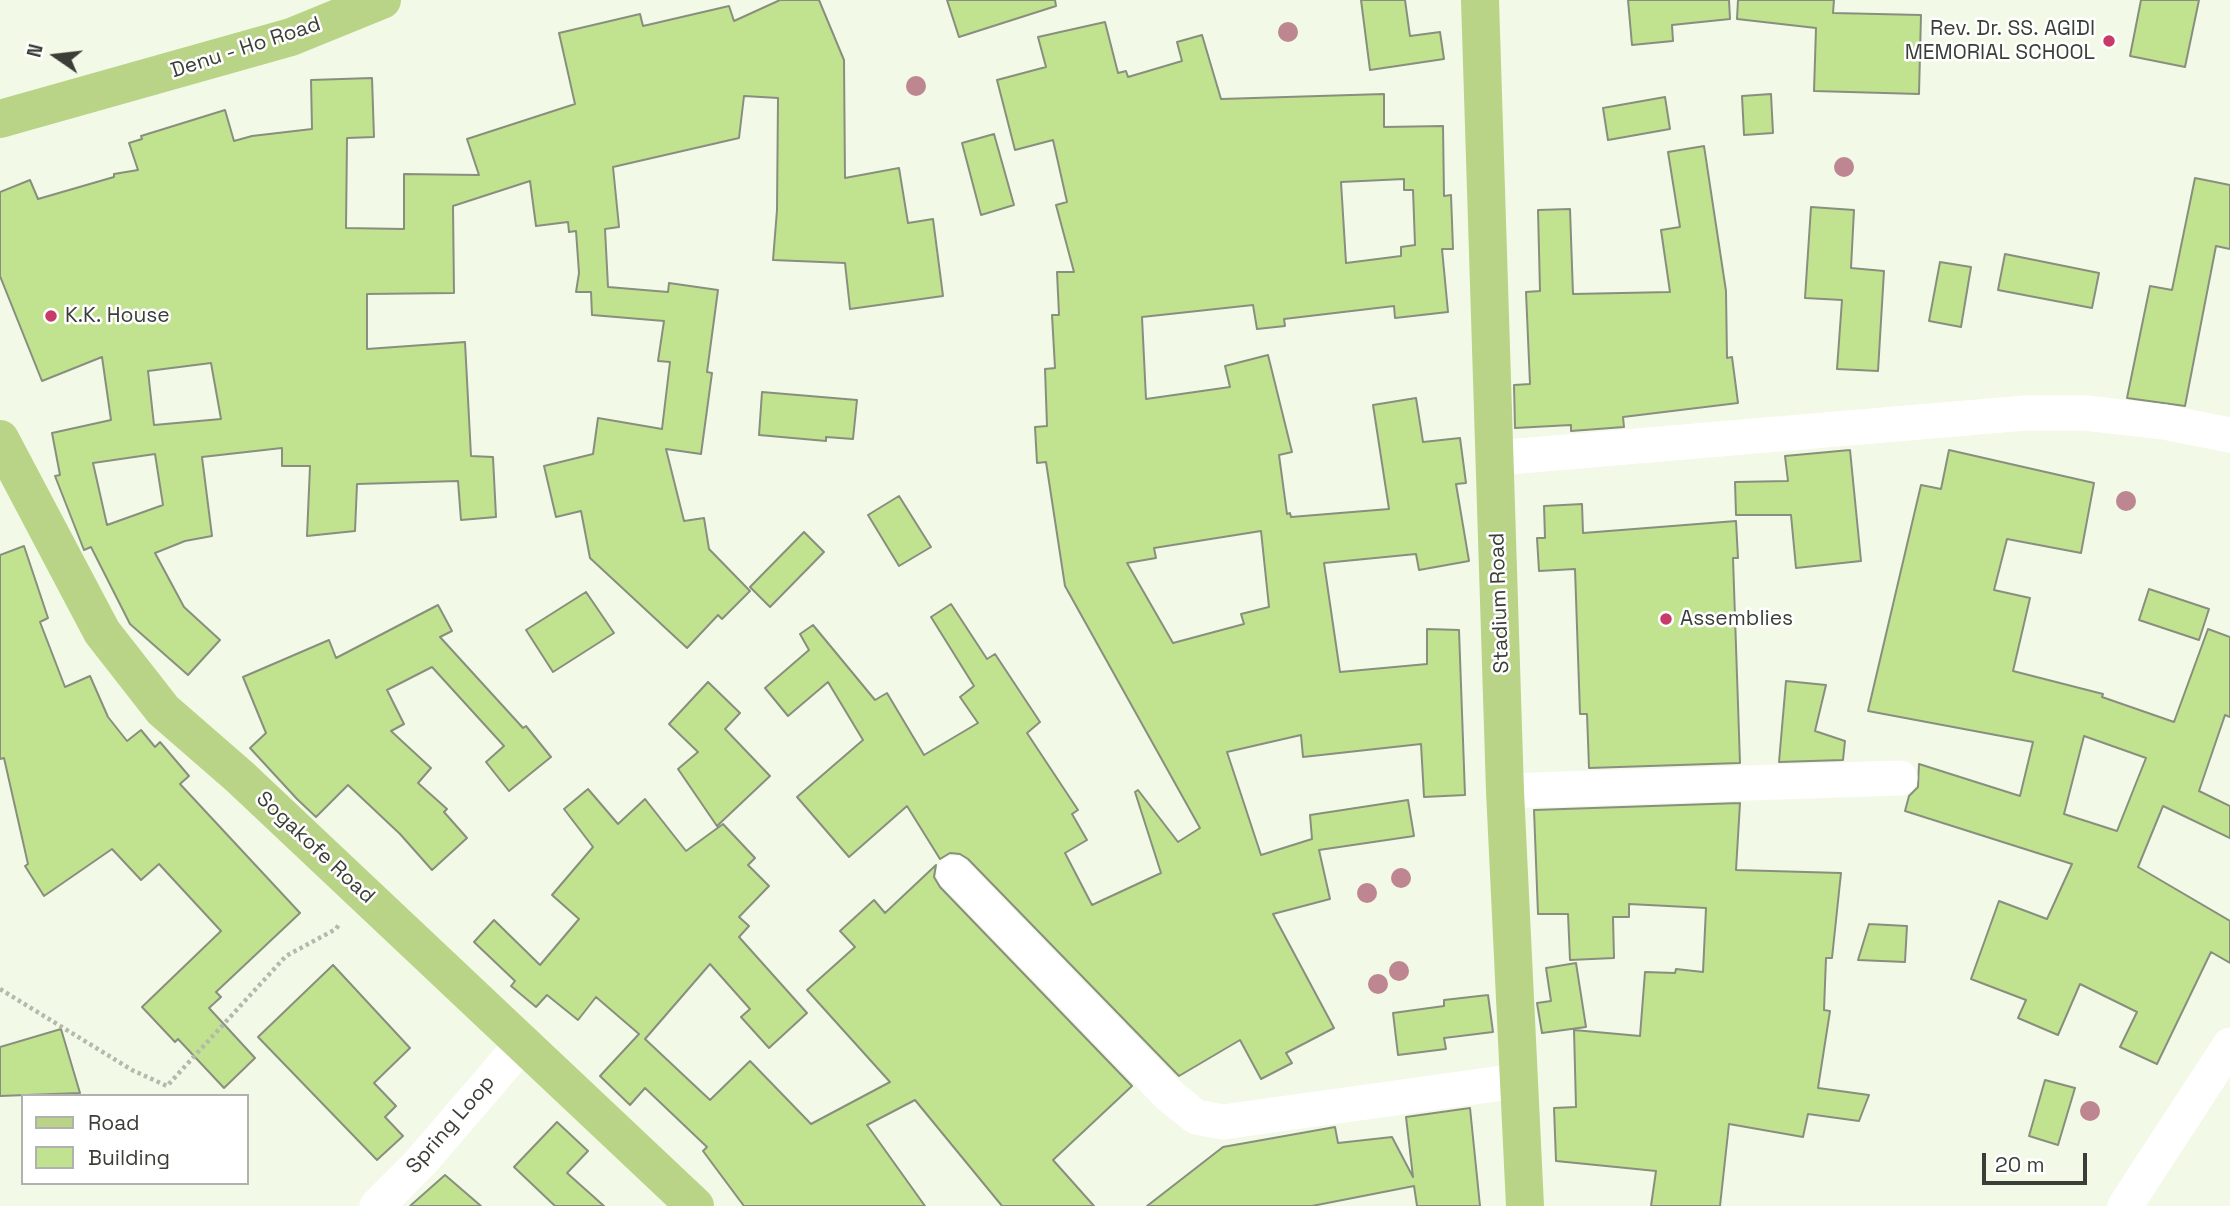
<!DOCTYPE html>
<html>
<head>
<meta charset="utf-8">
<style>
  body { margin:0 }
  #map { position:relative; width:2230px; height:1206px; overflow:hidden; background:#f2fae7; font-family:"Space Grotesk",sans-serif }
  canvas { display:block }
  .legend { position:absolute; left:21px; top:1094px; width:228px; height:91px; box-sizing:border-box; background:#fff; border:2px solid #b1b2af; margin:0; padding:9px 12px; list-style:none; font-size:21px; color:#3b3e37 }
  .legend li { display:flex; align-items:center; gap:14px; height:35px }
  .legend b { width:35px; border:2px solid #b1b2af }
  .north { position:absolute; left:21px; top:21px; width:70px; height:70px; -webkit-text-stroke:5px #fff; paint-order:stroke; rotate:284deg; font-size:19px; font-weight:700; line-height:28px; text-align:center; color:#3b3e37 }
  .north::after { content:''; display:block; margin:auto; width:24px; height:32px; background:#3b3e37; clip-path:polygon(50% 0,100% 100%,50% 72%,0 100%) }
  .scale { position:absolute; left:1982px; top:1153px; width:105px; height:32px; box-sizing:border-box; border:4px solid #3b3e37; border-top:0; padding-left:9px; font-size:21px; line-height:24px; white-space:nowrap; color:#3b3e37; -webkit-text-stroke:5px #fff; paint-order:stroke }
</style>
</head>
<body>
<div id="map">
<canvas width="2230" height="1206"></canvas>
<ul class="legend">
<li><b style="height:9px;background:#b9d387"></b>Road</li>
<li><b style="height:19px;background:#c1e28f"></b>Building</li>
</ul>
<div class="north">N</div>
<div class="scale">20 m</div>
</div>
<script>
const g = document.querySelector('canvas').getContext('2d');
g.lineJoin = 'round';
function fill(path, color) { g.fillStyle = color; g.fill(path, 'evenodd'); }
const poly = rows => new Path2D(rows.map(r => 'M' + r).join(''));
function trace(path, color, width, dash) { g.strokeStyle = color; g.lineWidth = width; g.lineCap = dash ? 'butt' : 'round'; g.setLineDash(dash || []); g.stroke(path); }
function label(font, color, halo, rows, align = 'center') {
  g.font = font + ' "Space Grotesk",sans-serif'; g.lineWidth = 5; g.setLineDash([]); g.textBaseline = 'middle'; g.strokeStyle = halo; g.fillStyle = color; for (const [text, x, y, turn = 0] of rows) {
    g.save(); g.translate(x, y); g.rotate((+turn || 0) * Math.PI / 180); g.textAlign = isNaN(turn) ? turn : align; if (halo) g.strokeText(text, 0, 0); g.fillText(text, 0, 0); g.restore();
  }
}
const building = poly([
  [780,0,819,0,844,60,845,178,899,168,908,223,933,219,943,296,850,309,845,263,773,260,777,210,778,98,744,96,739,138,613,167,619,227,605,229,608,287,668,292,669,283,718,290,707,372,712,373,701,454,666,449,684,521,704,518,709,549,750,591,722,619,718,615,687,648,590,558,581,511,556,517,544,466,593,454,598,418,662,429,670,362,658,361,664,321,592,315,591,292,576,292,579,273,576,231,569,232,568,222,536,226,530,181,453,206,454,293,367,294,367,349,465,342,471,456,493,457,496,517,461,520,458,481,357,484,355,531,307,536,310,466,282,466,282,448,202,457,212,536,185,541,155,553,184,607,220,640,188,675,130,624,91,547,84,550,55,476,60,475,52,433,111,420,102,357,42,381,0,276,0,192,30,180,38,199,114,177,114,174,138,170,129,143,142,139,141,136,225,110,234,141,252,136,312,129,311,80,372,78,374,137,347,138,346,228,404,229,404,174,479,175,467,139,575,104,559,33,640,14,643,26,729,6,734,21,780,0],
  [211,363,221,419,154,425,148,371,211,363],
  [155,454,163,505,107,525,93,463,155,454],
  [947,0,1055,0,1056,6,959,37,947,0],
  [1361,0,1405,0,1410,36,1440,32,1444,59,1370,70,1361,0],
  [1628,0,1729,0,1730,19,1672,25,1673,41,1632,45,1628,0],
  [1738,0,1834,0,1833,13,1921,15,1919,94,1814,91,1816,28,1737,19,1738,0],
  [2141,0,2199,0,2185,67,2130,56,2141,0],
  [1105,22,1118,73,1126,71,1128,77,1182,61,1177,42,1202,35,1221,99,1384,94,1384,127,1443,126,1444,196,1451,195,1453,249,1442,249,1448,312,1395,318,1394,306,1284,319,1285,326,1257,329,1253,305,1142,317,1146,399,1230,387,1225,366,1268,355,1292,452,1279,455,1287,514,1290,513,1291,517,1389,509,1373,405,1416,398,1423,442,1460,438,1466,483,1456,484,1469,561,1419,570,1416,554,1324,563,1340,672,1427,664,1427,629,1459,630,1465,795,1424,797,1421,744,1303,757,1301,735,1227,752,1261,855,1312,839,1310,815,1408,800,1414,836,1319,850,1330,899,1273,914,1334,1028,1286,1053,1292,1063,1261,1079,1240,1040,1179,1076,968,859,960,854,950,853,940,859,907,806,849,857,797,797,863,740,828,682,788,716,765,688,809,650,800,634,813,625,875,700,887,693,924,755,978,723,960,697,974,686,931,617,951,604,987,659,995,654,1040,722,1027,733,1078,810,1072,814,1087,840,1065,853,1092,905,1161,873,1135,792,1138,790,1178,842,1200,828,1065,586,1046,462,1037,463,1035,427,1047,426,1045,369,1055,368,1052,315,1059,315,1057,272,1074,272,1056,205,1067,202,1053,140,1015,150,997,80,1046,67,1038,37,1105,22],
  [1404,179,1404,190,1413,190,1415,245,1401,247,1401,256,1346,263,1341,182,1404,179],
  [1261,531,1269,607,1241,614,1244,624,1173,643,1127,563,1156,558,1154,548,1261,531],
  [1771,94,1773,133,1744,135,1742,96,1771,94],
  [1665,97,1670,129,1608,140,1603,108,1665,97],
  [994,134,1014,205,981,215,962,143,994,134],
  [1704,146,1726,291,1727,358,1732,357,1738,403,1623,417,1624,427,1571,431,1571,425,1515,428,1514,385,1530,384,1526,292,1540,291,1538,210,1570,209,1573,294,1670,292,1661,230,1680,227,1668,152,1704,146],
  [2195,178,2230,185,2230,249,2216,246,2185,406,2127,398,2150,286,2172,290,2195,178],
  [1811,207,1854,210,1851,268,1884,271,1878,371,1837,369,1842,300,1805,298,1811,207],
  [2005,254,2099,273,2092,308,1998,290,2005,254],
  [1940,262,1971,267,1961,327,1929,321,1940,262],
  [762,392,857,400,853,439,826,437,826,441,759,435,762,392],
  [1850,450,1861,561,1796,568,1791,515,1736,515,1735,482,1788,481,1785,456,1850,450],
  [1949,450,2094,483,2081,553,2007,539,1994,590,2030,598,2013,671,2103,694,2102,697,2174,722,2208,629,2230,637,2230,717,2225,715,2199,791,2230,806,2230,838,2163,806,2138,867,2230,921,2230,963,2211,952,2157,1064,2120,1047,2137,1012,2080,984,2058,1035,2018,1018,2026,1000,1971,979,1999,901,2047,919,2072,864,1905,811,1909,796,1918,787,1919,764,2020,796,2033,742,1868,711,1921,485,1941,489,1949,450],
  [2084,736,2146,758,2117,831,2064,814,2084,736],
  [899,496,931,547,899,566,868,515,899,496],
  [1582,504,1583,533,1736,521,1738,558,1733,558,1740,763,1589,768,1587,714,1580,714,1575,569,1539,571,1537,538,1545,538,1544,506,1582,504],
  [804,532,824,552,770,607,750,587,804,532],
  [24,546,48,618,40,622,65,687,90,676,108,717,127,741,141,730,155,747,160,742,189,776,180,784,300,913,216,992,221,997,209,1008,255,1058,224,1088,178,1039,175,1042,142,1007,221,931,159,864,141,880,112,849,44,896,25,866,28,864,4,758,0,759,0,555,24,546],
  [2149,589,2209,609,2199,640,2139,620,2149,589],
  [586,592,614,633,553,672,526,630,586,592],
  [438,605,452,631,440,637,523,728,526,726,551,757,509,791,486,762,504,746,432,667,387,690,404,724,391,731,431,768,418,783,447,809,444,812,467,838,432,870,400,834,348,785,316,817,297,799,250,748,266,733,243,677,329,640,336,658,438,605],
  [1786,681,1826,685,1815,731,1845,741,1843,760,1779,762,1786,681],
  [708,682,740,713,725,729,770,776,717,826,678,769,698,752,669,724,708,682],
  [588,789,618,824,645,799,686,851,723,824,755,858,748,865,769,886,739,917,749,926,739,937,807,1013,769,1048,741,1017,750,1009,710,964,645,1039,710,1100,750,1061,811,1124,890,1082,807,990,855,947,840,931,874,900,885,913,936,865,934,877,940,887,1132,1086,1053,1160,1094,1206,1002,1206,915,1100,867,1125,925,1206,744,1206,703,1151,707,1147,645,1088,630,1105,600,1076,639,1034,596,997,578,1020,547,995,536,1007,511,986,515,981,474,942,494,920,540,965,579,919,552,895,593,847,564,809,588,789],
  [1740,803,1736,870,1841,873,1832,958,1826,958,1824,1010,1830,1011,1818,1088,1869,1095,1859,1121,1808,1114,1803,1137,1729,1124,1720,1206,1651,1206,1656,1171,1556,1161,1554,1108,1576,1107,1574,1030,1640,1036,1645,972,1675,973,1676,969,1703,972,1706,908,1629,904,1629,917,1613,917,1614,958,1570,960,1568,914,1538,914,1534,810,1740,803],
  [1869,924,1907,926,1905,962,1858,960,1869,924],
  [1576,963,1586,1027,1542,1033,1537,1003,1551,1001,1546,968,1576,963],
  [333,965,410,1048,374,1083,396,1106,385,1117,403,1136,377,1160,258,1037,333,965],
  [1488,995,1493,1032,1444,1038,1446,1049,1398,1055,1393,1013,1444,1006,1444,1000,1488,995],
  [61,1029,80,1093,0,1096,0,1047,61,1029],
  [2045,1080,2075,1088,2058,1145,2029,1136,2045,1080],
  [1470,1108,1480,1206,1417,1206,1414,1186,1312,1206,1147,1206,1223,1147,1335,1127,1338,1143,1392,1137,1413,1177,1406,1117,1470,1108],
  [557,1122,588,1151,567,1173,604,1206,555,1206,514,1167,557,1122],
  [445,1175,481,1206,410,1206,445,1175]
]);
fill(building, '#c1e28f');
trace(building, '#888f7e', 2);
trace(poly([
  [0,989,132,1070,167,1086,286,956,336,929,340,923]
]), '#b4baab', 4.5, [3.5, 3.5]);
trace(poly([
  [1496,458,2025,413,2085,413,2164,422,2230,435],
  [1505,791,1900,778],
  [954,873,1170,1096,1196,1117,1223,1122,1517,1081],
  [377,1206,420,1163,523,1043],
  [2125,1206,2230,1045]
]), '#fff', 35);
trace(poly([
  [1480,0,1505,791,1525,1206],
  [0,119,291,37,382,0],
  [0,439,102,632,163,710,240,777,695,1206]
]), '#b9d387', 38);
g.fillStyle = '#bd8691';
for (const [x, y] of [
  [1288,32],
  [916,86],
  [1844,167],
  [2126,501],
  [1401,878],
  [1367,893],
  [1399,971],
  [1378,984],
  [2090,1111]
]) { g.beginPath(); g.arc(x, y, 10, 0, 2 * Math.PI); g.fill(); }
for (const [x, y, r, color] of [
  [2109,41,7,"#c83a69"],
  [51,316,7,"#c83a69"],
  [1666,619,7,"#c83a69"]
]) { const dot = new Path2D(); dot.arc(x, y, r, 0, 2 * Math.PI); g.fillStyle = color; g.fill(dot); trace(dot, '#fff', 2.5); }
label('21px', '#3b3e37', '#fff', [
  ["Rev. Dr. SS. AGIDI",2095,29,"right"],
  ["MEMORIAL SCHOOL",2095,53,"right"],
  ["K.K. House",65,316],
  ["Assemblies",1680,619]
], 'left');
label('21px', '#3b3e37', '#fff', [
  ["Denu - Ho Road",246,48,-18],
  ["Stadium Road",1500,603,-92],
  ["Sogakofe Road",315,848,43],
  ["Spring Loop",451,1125,-49]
]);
</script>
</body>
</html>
